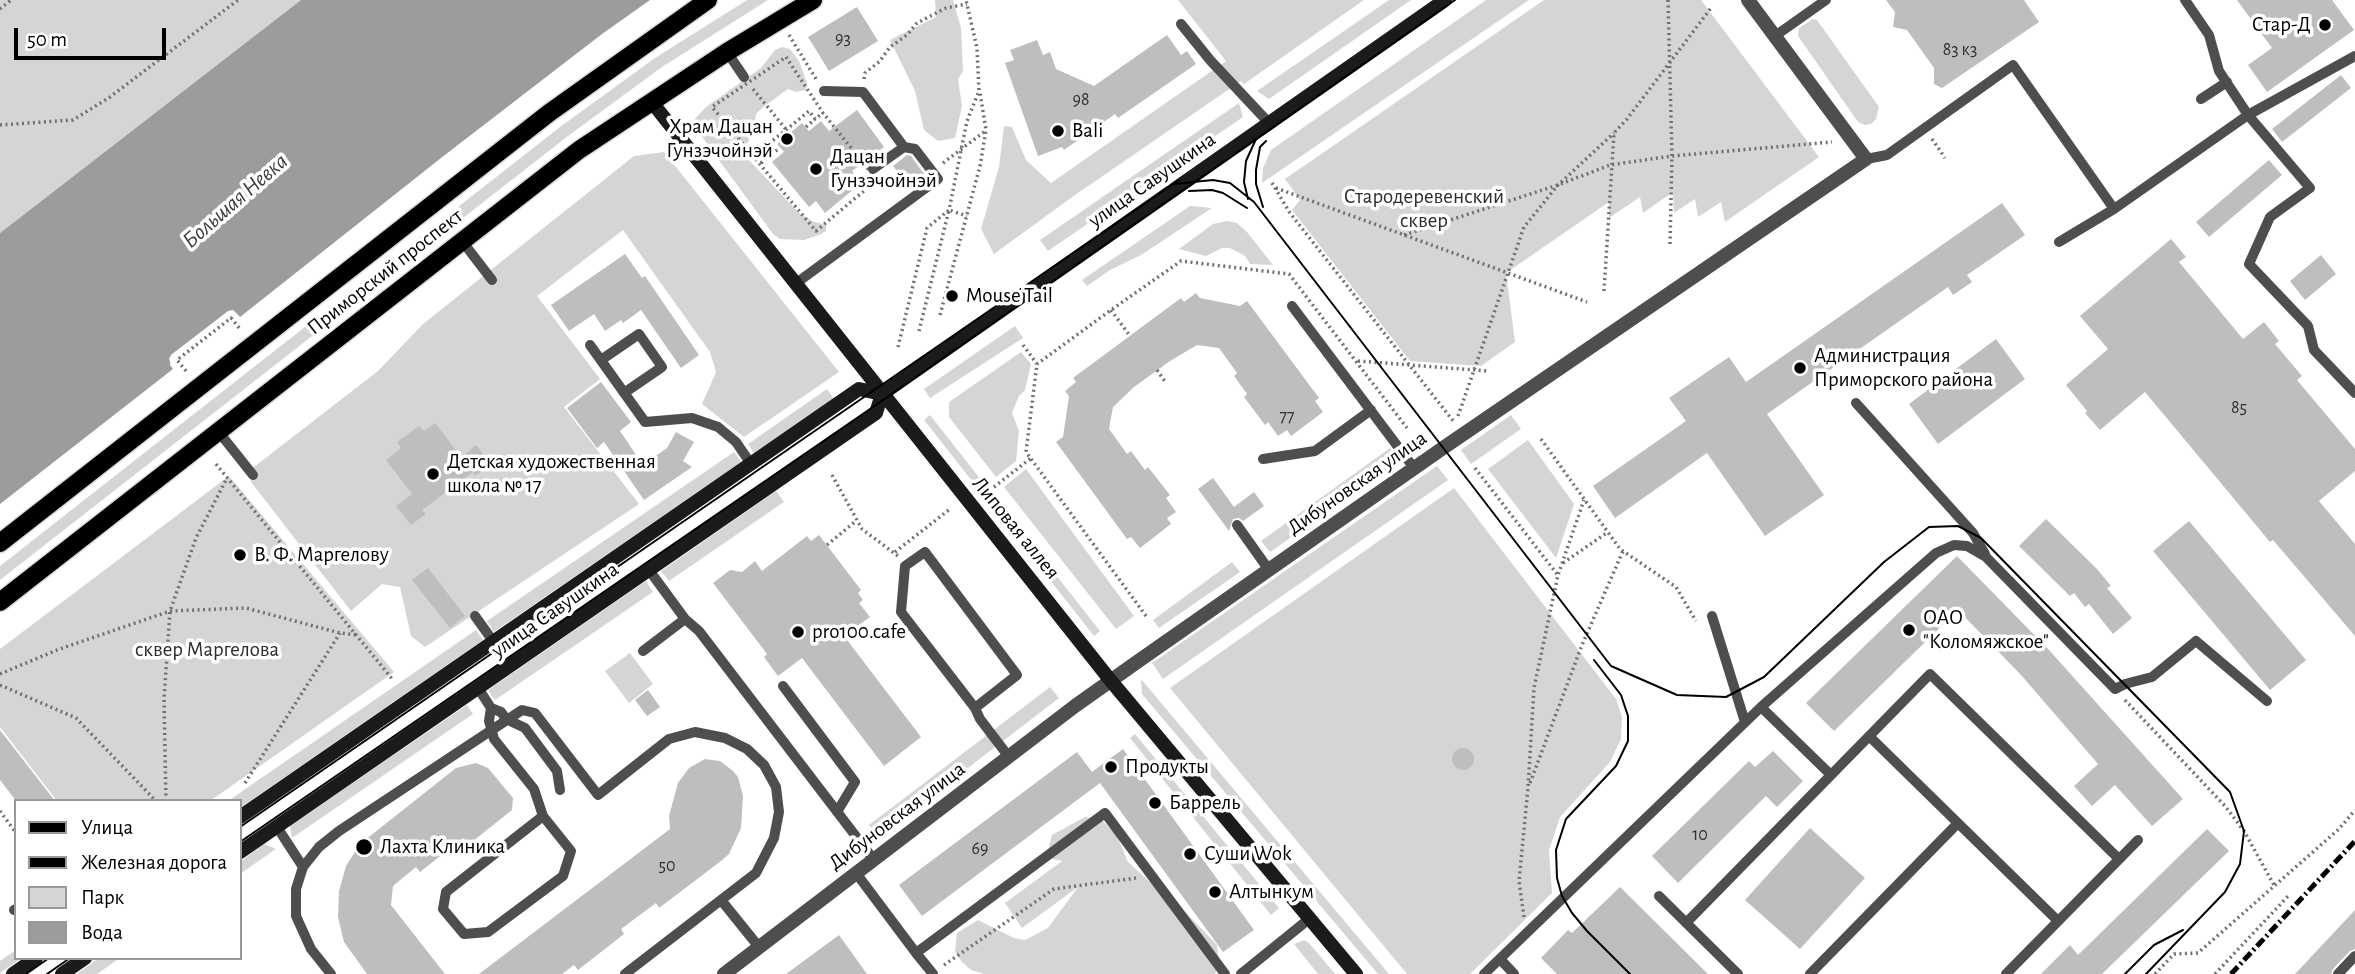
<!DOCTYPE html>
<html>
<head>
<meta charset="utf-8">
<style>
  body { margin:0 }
  #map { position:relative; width:2355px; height:974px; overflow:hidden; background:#fff; font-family:"Alegreya Sans",sans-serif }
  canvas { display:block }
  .legend { position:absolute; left:14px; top:799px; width:228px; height:161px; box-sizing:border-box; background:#fff; border:2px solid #999; margin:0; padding:9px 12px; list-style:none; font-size:21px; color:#000 }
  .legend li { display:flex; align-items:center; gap:14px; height:35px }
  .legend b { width:35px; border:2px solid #999 }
  .scale { position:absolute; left:14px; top:28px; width:152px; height:32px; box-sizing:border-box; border:4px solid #000; border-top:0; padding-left:9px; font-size:21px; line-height:24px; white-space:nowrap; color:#000; -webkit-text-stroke:5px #fff; paint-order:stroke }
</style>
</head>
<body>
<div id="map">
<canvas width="2355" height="974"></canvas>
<ul class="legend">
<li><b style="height:9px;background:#000"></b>Улица</li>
<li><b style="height:9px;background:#000"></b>Железная дорога</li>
<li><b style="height:19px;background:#d5d5d5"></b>Парк</li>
<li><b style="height:19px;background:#9c9c9c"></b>Вода</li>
</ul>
<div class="scale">50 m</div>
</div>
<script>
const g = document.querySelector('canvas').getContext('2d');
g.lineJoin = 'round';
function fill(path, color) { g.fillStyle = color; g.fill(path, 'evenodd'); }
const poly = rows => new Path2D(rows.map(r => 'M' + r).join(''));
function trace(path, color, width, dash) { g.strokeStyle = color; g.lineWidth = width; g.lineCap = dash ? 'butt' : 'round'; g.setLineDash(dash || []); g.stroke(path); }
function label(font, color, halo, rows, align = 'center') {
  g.font = font + ' "Alegreya Sans",sans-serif'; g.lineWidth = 7; g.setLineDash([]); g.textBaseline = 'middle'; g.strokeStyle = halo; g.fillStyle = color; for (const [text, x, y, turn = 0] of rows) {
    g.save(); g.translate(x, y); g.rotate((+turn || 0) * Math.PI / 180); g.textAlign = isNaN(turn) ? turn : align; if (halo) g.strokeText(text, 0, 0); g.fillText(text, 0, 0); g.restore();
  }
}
fill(poly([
  [0,0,301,0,0,233],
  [747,0,768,0,662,67,568,136,0,580,0,566,560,127,655,58],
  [935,0,953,0,961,28,963,71,958,79,962,106,955,138,938,141,924,130,915,91,890,40,936,17],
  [1178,0,1364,0,1244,84,1241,81,1075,195,994,254,981,229,999,167,1004,126,1012,127,1026,160,1051,183,1226,61],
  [1389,0,1411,0,1269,99,1257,91],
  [1486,0,1529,0,1262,183,1263,168,1271,150],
  [1544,0,1701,0,1819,157,1725,222,1721,202,1698,217,1695,199,1674,213,1673,192,1643,213,1640,197,1609,218,1609,202,1506,273,1515,342,1481,366,1410,361,1292,210,1300,200,1285,179],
  [1813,19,1817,20,1879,107,1876,119,1871,124,1865,125,1858,122,1798,36,1799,28],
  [782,47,790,49,799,61,807,83,806,90,796,92,788,89,762,108,756,114,754,129,744,151,747,158,799,213,812,221,826,225,826,231,819,235,804,240,780,239,773,234,694,126,695,119,706,107,761,68,775,50],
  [1239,103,1243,117,1048,251,1040,240],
  [664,152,839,372,744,437,702,404,716,372,710,352,623,230,537,296,600,379,564,407,639,504,425,647,411,636,400,587,382,584,351,611,251,482,250,470,378,371,423,324,634,156],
  [1190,206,1212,208,1141,255,1110,270,1087,286,1082,280],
  [1227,221,1237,223,1247,232,1273,265,1250,264,1245,256,1230,248,1222,248,1206,256,1179,249,1213,224],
  [1015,326,1023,338,930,398,924,389],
  [1021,352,1031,364,1025,390,1019,396,1012,413,1019,431,1016,461,996,477,949,417,949,402],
  [827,389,834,399,754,453,748,444],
  [930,415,1100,631,1094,636,924,420],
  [1511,415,1521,429,1471,464,1461,450],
  [1528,440,1574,504,1556,558,1488,469],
  [1390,448,1400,462,1270,552,1261,541],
  [734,452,741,462,494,632,487,621],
  [1437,466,1448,480,1163,679,1152,663],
  [1026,469,1134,616,1116,629,1004,487],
  [229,476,394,672,210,801,57,801,0,727,0,649],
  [1454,488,1616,699,1622,717,1621,739,1610,762,1560,817,1549,850,1552,893,1470,974,1407,974,1170,688],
  [776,491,784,502,669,581,661,571],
  [1232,562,1240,572,1159,628,1153,620],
  [646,581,653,592,495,700,488,690],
  [476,630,483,640,240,808,240,801,228,801],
  [630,653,653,684,629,703,605,671],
  [1141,679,1389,974,1378,974,1142,694],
  [1050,687,1059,698,878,837,869,825],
  [467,705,473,714,292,838,290,826],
  [1135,734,1279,908,1271,915,1130,738],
  [1085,817,1101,819,1117,836,1128,862,1162,893,1175,901,1217,945,1219,962,1215,974,984,974,971,970,962,962,955,952,957,933,978,920,1014,938,1025,940,1048,928,1078,887,1022,928,1005,903,1062,861,1053,859,1048,850,1052,835],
  [264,844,276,849,240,874,240,862],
  [1304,940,1309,943,1335,974,1318,974,1294,944],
  [16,950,16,958,22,958,0,973,0,961],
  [99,958,120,958,97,974,77,974]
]), '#d5d5d5');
fill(poly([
  [301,0,650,0,602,34,441,158,240,317,233,310,171,355,170,365,173,369,0,504,0,233]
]), '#9c9c9c');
fill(poly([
  [233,310,240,317,237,319,230,314,208,331,174,357,172,360,176,367,173,369,169,359,171,355,228,311]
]), '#fff');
fill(poly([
  [1886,0,2024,0,2039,22,1942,88,1934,84,1934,68,1907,30,1893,27,1895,12],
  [2237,0,2332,0,2354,30,2267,92,2248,65,2272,48],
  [857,7,878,41,829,71,808,37],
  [1167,35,1181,55,1187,51,1196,64,1118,118,1115,114,1064,150,1062,147,1038,156,1005,63,1014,60,1010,50,1037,40,1043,55,1050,52,1056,69,1094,86],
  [2341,75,2351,88,2282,142,2272,129],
  [857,110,884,147,852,171,861,183,825,213,816,201,809,207,772,162,784,152,777,144,802,123,809,131,821,121,829,131],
  [907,155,911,156,924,174,909,186,893,166],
  [2269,160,2282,175,2209,237,2196,222],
  [2002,203,2025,235,1967,275,1972,282,1953,295,1948,287,1767,414,1824,495,1765,536,1707,453,1615,518,1593,486,1686,421,1669,398,1729,357,1746,382],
  [2171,239,2186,257,2179,262,2243,339,2264,322,2279,341,2275,344,2302,376,2297,380,2355,449,2355,471,2319,501,2355,544,2355,636,2273,540,2270,542,2145,392,2100,430,2085,413,2087,411,2066,385,2108,349,2080,316],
  [625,254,642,278,645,276,699,355,681,368,641,310,623,323,621,320,605,331,594,314,569,331,551,305],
  [2321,255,2336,274,2305,300,2290,281],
  [1196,293,1200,298,1240,306,1247,301,1319,398,1315,401,1323,412,1291,436,1287,430,1278,436,1268,422,1265,425,1244,397,1247,394,1234,376,1237,373,1219,348,1197,345,1170,361,1134,387,1113,407,1109,429,1127,454,1131,451,1145,470,1148,467,1170,495,1166,498,1176,512,1167,518,1171,524,1140,548,1131,537,1127,539,1056,442,1063,437,1069,396,1065,391,1076,382,1073,378,1181,298,1184,302],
  [1996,339,2025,379,1938,444,1909,404],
  [601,382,631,422,620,431,643,465,667,448,676,432,694,442,683,461,692,467,644,500,604,442,597,448,567,408],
  [435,423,461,457,476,445,491,464,475,476,473,472,422,510,426,514,411,525,396,506,412,494,386,460,401,448,397,442,419,426,424,431],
  [1213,478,1234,507,1254,492,1264,506,1243,521,1239,518,1233,519,1229,531,1198,489],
  [2046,519,2097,569,2111,586,2107,588,2132,618,2113,634,2089,604,2085,607,2074,593,2070,596,2019,546],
  [2189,521,2306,660,2270,690,2153,551],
  [819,535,861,590,858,593,863,600,859,603,870,617,844,636,921,737,884,766,802,658,778,676,764,657,767,654,713,583,730,570,742,572,755,561,762,571,807,536,811,541],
  [1957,556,2049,650,2183,799,2152,826,2115,785,2092,806,2074,786,2098,764,2021,675,1958,610,1834,731,1806,703],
  [428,568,465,616,450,628,412,580],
  [648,690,660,707,647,716,635,700],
  [0,730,55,801,16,801,0,780],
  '1452 759a11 11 0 1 1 22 0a11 11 0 1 1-22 0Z',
  [1123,749,1254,930,1223,952,1100,783,922,916,899,885,1077,752,1092,772],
  [1773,751,1803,781,1777,807,1766,796,1678,883,1652,856,1749,761,1755,767],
  [705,759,720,761,733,771,738,777,743,796,741,828,729,854,721,861,659,908,656,903,621,929,624,934,578,970,574,965,562,974,479,974,670,829,669,816,678,783,689,768],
  [476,763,488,768,513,798,512,810,468,845,463,838,420,872,416,867,393,886,391,905,445,974,367,974,344,942,338,917,339,891,346,866,360,844,456,768],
  [1810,828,1865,878,1800,949,1745,900],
  [2207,829,2229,851,2102,974,2041,974,2070,945,2078,955],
  [1620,887,1708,974,1557,974,1541,958,1568,930,1572,933],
  [2355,910,2355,949,2350,951,2333,969,2331,974,2295,974],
  [839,935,867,974,786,974]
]), '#bebebe');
const primary = poly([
  [0,543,549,113,708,0],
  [0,602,579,150,727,52,813,0]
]);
trace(primary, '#dbdbdb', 21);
trace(poly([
  [1668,0,1672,156,1670,245],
  [0,9,11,0],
  [789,35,816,79],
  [786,57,823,113,877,180,816,231,712,107,786,57],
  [864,79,865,73,880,61,890,47,907,35,917,23,946,8,967,4],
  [753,89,789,133],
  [0,125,73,120,110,97,238,0],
  [806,127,815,119],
  [1932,139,1945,158],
  [771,154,780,148],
  [761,163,771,154,765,147,809,111,815,119,823,113],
  [943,163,984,132],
  [1272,183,1290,213,1454,422],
  [1276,188,1587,302],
  [1404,235,1558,185,1610,165,1672,156,1832,142],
  [1604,291,1614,133,1627,119,1711,8],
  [1111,310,1130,336],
  [940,315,980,166,986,130,980,93],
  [919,331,949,210,967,216],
  [1023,345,1037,364],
  [898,347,927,228,949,210,967,121,979,91,977,48,966,0],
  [1358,361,1488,371],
  [1157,370,1166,383],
  [186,371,177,360,231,318,240,329],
  [1458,416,1524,227,1558,185,1614,133],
  [1541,439,1620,549,1676,587,1696,621],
  [216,464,393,680],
  [1475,468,1557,574],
  [832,475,862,529,898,556],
  [994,487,1031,458],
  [827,545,856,521],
  [895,552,950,509],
  [1563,563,1608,532],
  [1146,616,1026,452,1037,364,1111,310,1181,261,1289,274,1407,428],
  [0,674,57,650,170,611,246,608,340,633,358,635],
  [0,685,76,718,156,801],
  [2125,700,2225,806,2244,831,2274,885],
  [245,783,340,633],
  [1530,783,1582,645,1623,551],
  [166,801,164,699,170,611,196,538,227,478],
  [0,811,16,833],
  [1524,917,1519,881,1528,788,1534,688,1558,575,1584,500],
  [944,965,1054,889,1136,878],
  [2155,974,2174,954,2198,953,2339,829,2355,810],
  [2215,974,2290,894]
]), '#707070', 3.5, [2, 3.5]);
trace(poly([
  [2185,0,2209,35,2219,71,2248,115,2310,188,2270,217,2249,264,2308,326,2314,350,2355,393],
  [1181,24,1210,60,1269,123],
  [1775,36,1826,0],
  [727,52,744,77],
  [824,91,863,92,904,147,873,169],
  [2201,99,2227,82],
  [1866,159,1887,155,2013,65,2114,209],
  [462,241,492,280],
  [2059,242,2114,209,2248,115,2355,56],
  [795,284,938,179,915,149,904,147],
  [1292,306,1414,468],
  [590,345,645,422,692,418,718,427,736,442,751,464],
  [601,360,639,334,662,367,624,393],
  [1856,403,1973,533,1985,554],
  [218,431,253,475],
  [1263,459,1315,451,1371,410],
  [1237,525,1269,570],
  [649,570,685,619,699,631,874,860],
  [475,616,493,641],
  [1712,616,1745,722],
  [643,651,685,619],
  [783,686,855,782,837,812],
  [478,688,491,708,501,712,506,719,525,728,557,771,560,790],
  [1761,707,1831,775],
  [491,708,489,721,494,739,534,789,543,816,571,851,563,876,488,932,464,934,443,909,446,892,543,816],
  [975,708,1017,675,925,552,905,566,901,612,975,708,980,719,1009,757],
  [1869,736,2058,921],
  [277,827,303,867],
  [856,873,916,953,1105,813,1225,974],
  [1659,896,1738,974],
  [721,900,759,947],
  [14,910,16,909],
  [1686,923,1930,674,2119,859],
  [916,953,933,974],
  [1500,959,1514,974],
  [331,974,311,949,296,916,296,889,303,867,319,847,339,831,522,710,535,713,598,795,669,739,695,732,725,738,747,749,764,765,776,787,779,812,774,838,756,873,625,974],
  [1241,974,1309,919],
  [1484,974,1761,707,1936,553,1954,545,1967,546,1986,557,2115,689,2125,684,2152,677,2196,641,2267,701],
  [1810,974,1958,823],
  [2006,974,2138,840],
  [2338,974,2355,956]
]), '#4e4e4e', 10);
trace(poly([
  [724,974,1075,706,1137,662,1443,448,1866,159,1748,0]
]), '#4e4e4e', 14);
trace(poly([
  [651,101,1111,681,1356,974],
  [240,817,859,389,882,394],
  [240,852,876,413,882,394,1445,0],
  [13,974,36,958],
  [62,974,85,958]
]), '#1b1b1b', 14);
trace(primary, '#000', 18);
trace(poly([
  [1173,184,1213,180,1230,183,1254,202,1611,666,1677,695,1726,697,1764,677,1884,562,1929,527,1958,526,1981,538,2230,792,2244,831,2240,864,2225,892,2146,974],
  [1189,191,1212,190,1223,193,1247,208],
  [1248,199,1244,182,1246,161,1256,139],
  [1263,207,1256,184,1256,170,1260,147,1266,141],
  [1594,660,1621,695,1628,716,1628,741,1616,766,1566,819,1556,850,1557,878,1562,896,1572,913,1587,931,1630,974],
  [240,827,1179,180],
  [240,842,886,398,1455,0],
  [26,974,49,958],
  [47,974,70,958],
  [2125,974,2154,945,2183,930]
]), '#000', 2);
trace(poly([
  [2231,974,2355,841]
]), '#000', 5, [10, 3.5, 2, 3.5]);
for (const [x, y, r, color] of [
  [2325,25,7,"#000"],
  [1058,131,7,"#000"],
  [787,139,7,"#000"],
  [816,169,7,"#000"],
  [952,296,7,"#000"],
  [1800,368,7,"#000"],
  [433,474,7,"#000"],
  [240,555,7,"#000"],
  [1909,630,7,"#000"],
  [798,632,7,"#000"],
  [1111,767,7,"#000"],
  [1155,803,7,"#000"],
  [364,847,9,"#000"],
  [1190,854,7,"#000"],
  [1215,892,7,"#000"]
]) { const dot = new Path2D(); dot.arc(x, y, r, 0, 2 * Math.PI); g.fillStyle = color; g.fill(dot); trace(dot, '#fff', 2.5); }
label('18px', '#303030', null, [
  ["93",843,39],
  ["83 к3",1960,50],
  ["98",1081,100],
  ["85",2239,408],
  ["77",1287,417],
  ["10",1700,835],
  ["69",980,849],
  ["50",667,866]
]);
label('21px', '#000', '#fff', [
  ["Стар-Д",2311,25,"right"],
  ["Храм Дацан",773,127,"right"],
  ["Гунзэчойнэй",773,151,"right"],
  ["Bali",1072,131],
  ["Дацан",830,157],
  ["Гунзэчойнэй",830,181],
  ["Mouse Tail",966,296],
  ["Администрация",1814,356],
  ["Приморского района",1814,380],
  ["Детская художественная",447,462],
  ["школа № 17",447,486],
  ["В. Ф. Маргелову",254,555],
  ["ОАО",1923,618],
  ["\"Коломяжское\"",1923,642],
  ["pro100.cafe",812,632],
  ["Продукты",1125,767],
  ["Баррель",1169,803],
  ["Лахта Клиника",380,847],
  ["Суши Wok",1204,854],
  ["Алтынкум",1229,892]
], 'left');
label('21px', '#000', '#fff', [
  ["улица Савушкина",1152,180,-35],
  ["Приморский проспект",385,272,-38],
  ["Дибуновская улица",1357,483,-35],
  ["Липовая аллея",1016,528,51],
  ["улица Савушкина",555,610,-35],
  ["Дибуновская улица",897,816,-37]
]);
label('21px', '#2c2c2c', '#fff', [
  ["Стародеревенский",1424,197],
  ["сквер",1424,221],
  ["сквер Маргелова",207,650]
]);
label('italic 23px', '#3d3d3d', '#fff', [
  ["Большая Невка",235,201,-41]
]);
</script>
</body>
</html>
